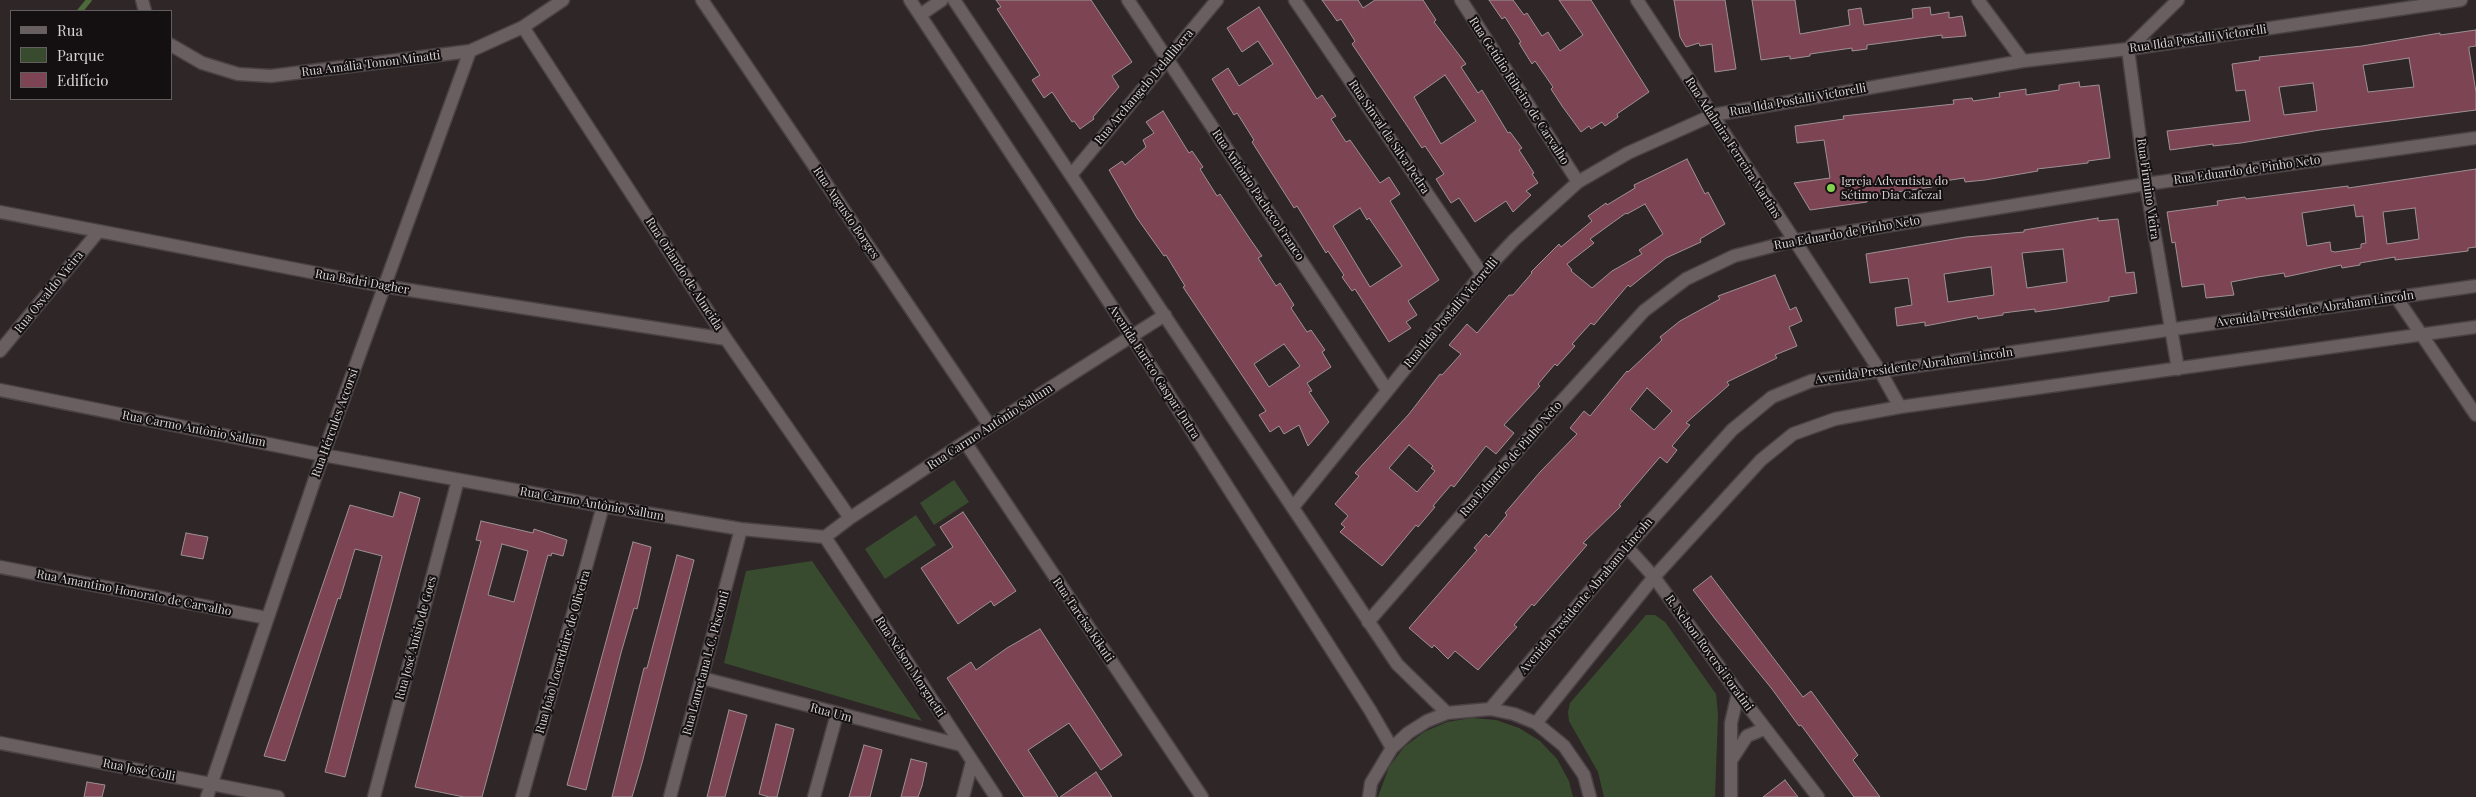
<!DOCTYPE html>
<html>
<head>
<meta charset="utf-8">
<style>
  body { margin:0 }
  #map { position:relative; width:2476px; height:797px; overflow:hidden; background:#2f2628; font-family:"Playfair Display",serif }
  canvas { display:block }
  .legend { position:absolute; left:10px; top:10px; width:162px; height:90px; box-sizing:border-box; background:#141011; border:1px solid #635e5f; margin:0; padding:6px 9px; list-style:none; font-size:15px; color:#d9d3d5 }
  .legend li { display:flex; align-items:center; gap:10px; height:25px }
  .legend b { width:25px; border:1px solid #635e5f }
</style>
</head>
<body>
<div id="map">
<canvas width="2476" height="797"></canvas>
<ul class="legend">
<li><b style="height:6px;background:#695e60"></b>Rua</li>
<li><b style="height:14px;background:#394b2f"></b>Parque</li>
<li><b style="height:14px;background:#7d4454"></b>Edifício</li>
</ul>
</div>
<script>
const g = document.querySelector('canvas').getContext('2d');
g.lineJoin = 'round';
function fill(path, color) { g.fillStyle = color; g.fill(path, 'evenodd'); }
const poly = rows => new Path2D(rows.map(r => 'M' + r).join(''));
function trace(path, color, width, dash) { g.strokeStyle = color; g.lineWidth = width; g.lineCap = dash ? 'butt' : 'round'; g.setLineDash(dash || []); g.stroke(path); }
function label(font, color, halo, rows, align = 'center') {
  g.font = font + ' "Playfair Display",serif'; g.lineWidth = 4; g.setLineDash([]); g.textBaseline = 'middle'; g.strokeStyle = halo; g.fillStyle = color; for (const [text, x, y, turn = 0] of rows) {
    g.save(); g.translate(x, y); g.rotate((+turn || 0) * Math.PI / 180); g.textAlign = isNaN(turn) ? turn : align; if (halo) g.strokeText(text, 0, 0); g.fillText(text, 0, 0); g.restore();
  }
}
fill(poly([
  [954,480,969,502,934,525,920,503],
  [916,515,936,545,885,579,865,549],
  [812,561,922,721,724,663,746,571],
  [1646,615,1655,615,1665,622,1716,694,1718,715,1715,797,1604,797,1598,772,1569,721,1568,712,1570,703],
  [1471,718,1496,720,1519,728,1540,741,1557,759,1569,781,1573,797,1378,797,1389,767,1404,747,1424,732,1447,722]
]), '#394b2f');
trace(poly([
  [80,11,89,0]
]), '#4c6a3a', 5.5);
const building = poly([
  [996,0,1091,0,1132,62,1112,76,1119,87,1093,117,1094,119,1080,129,1074,121,1072,122,1052,92,1044,98,1032,80,1040,75,997,9,1001,7,996,0],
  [1322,0,1358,0,1363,8,1375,0,1423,0,1436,20,1434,22,1466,64,1461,67,1478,93,1482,90,1508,133,1510,132,1522,148,1519,150,1534,173,1532,174,1538,183,1526,191,1531,195,1513,212,1506,201,1475,222,1459,198,1451,203,1436,179,1444,174,1425,146,1422,148,1352,44,1355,41,1341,19,1337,21,1322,0],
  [1445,75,1476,121,1441,144,1414,97,1445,75],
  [1489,0,1513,0,1524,15,1527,13,1542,36,1548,32,1560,51,1583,35,1559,0,1591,0,1649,92,1617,114,1618,117,1605,126,1602,122,1591,129,1589,126,1581,132,1562,106,1551,89,1553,87,1535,61,1532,64,1519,43,1521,42,1505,17,1502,19,1489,0],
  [1674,0,1725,0,1736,69,1715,72,1712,44,1700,46,1699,43,1686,47,1680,37,1674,0],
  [1752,0,1795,0,1800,34,1850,25,1848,10,1861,8,1864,25,1913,18,1912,9,1930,7,1931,15,1949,12,1949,18,1962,16,1966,36,1942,38,1942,35,1867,45,1867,49,1852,51,1852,48,1810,54,1810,56,1790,59,1790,56,1761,60,1752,0],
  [1259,7,1317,99,1322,95,1336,116,1331,119,1346,142,1350,140,1380,183,1389,177,1400,194,1390,201,1439,280,1408,301,1417,315,1406,322,1411,328,1389,342,1355,289,1352,291,1342,277,1344,275,1328,251,1326,253,1297,206,1294,208,1252,142,1254,140,1237,113,1234,115,1212,79,1228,68,1239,86,1273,64,1258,41,1242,52,1227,28,1259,7],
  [1360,208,1367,220,1369,218,1402,266,1370,287,1333,226,1360,208],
  [2476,30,2476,46,2469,47,2469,50,2476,92,2476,110,2320,130,2241,143,2213,146,2213,144,2170,150,2167,131,2250,121,2245,90,2236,91,2232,64,2260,60,2259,57,2362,46,2440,33,2440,35,2476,30],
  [2409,58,2414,87,2368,92,2363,65,2409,58],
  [2313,83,2317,111,2284,115,2279,87,2313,83],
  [2079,82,2080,87,2099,85,2110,158,2088,161,2088,163,2037,169,2038,171,1985,180,1965,182,1964,178,1931,183,1932,187,1867,196,1867,202,1810,210,1794,183,1830,178,1824,140,1797,143,1795,126,1844,119,1843,116,1954,104,1953,100,1972,98,1973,101,2000,97,1999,93,2026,89,2026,95,2059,90,2059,85,2079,82],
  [1163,111,1189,153,1192,151,1203,167,1200,169,1217,196,1220,194,1250,239,1262,256,1258,258,1276,286,1280,283,1294,305,1291,308,1307,332,1311,330,1325,350,1322,352,1331,367,1307,383,1312,391,1309,392,1329,422,1308,446,1299,425,1284,434,1279,426,1270,432,1259,415,1266,411,1183,287,1185,286,1166,255,1164,256,1137,218,1109,170,1122,161,1125,165,1146,147,1143,140,1154,133,1146,122,1163,111],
  [1284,344,1300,366,1269,387,1254,364,1284,344],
  [1687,159,1705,194,1708,192,1725,224,1700,239,1701,242,1666,258,1630,287,1628,285,1594,325,1591,323,1572,344,1575,346,1557,366,1555,364,1538,384,1540,386,1504,425,1514,433,1496,454,1486,446,1454,487,1451,485,1433,506,1435,507,1418,527,1416,525,1382,566,1340,532,1345,527,1341,524,1348,516,1335,504,1359,476,1355,473,1409,414,1440,374,1442,375,1461,354,1449,345,1467,324,1477,333,1509,295,1513,295,1532,273,1531,272,1559,244,1561,247,1592,221,1588,216,1606,203,1607,205,1635,188,1634,185,1687,159],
  [1645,204,1663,234,1639,250,1642,254,1612,271,1592,288,1571,271,1572,270,1567,264,1594,243,1590,239,1626,213,1627,214,1645,204],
  [1409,445,1433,466,1431,468,1435,471,1417,492,1389,468,1409,445],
  [2476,169,2476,247,2468,248,2468,251,2395,260,2395,257,2360,263,2360,265,2342,268,2341,265,2285,277,2284,273,2258,277,2231,282,2234,295,2206,298,2204,284,2182,287,2175,242,2172,243,2167,212,2218,205,2217,201,2245,197,2246,199,2348,186,2348,188,2476,169],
  [2354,205,2356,217,2363,216,2366,243,2361,244,2361,248,2335,252,2331,251,2330,242,2307,246,2302,213,2354,205],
  [2415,208,2419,239,2387,244,2383,212,2415,208],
  [2098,218,2098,221,2118,219,2126,273,2134,272,2137,293,2109,297,2109,301,2057,309,2035,312,2035,309,2003,313,2003,315,1978,319,1977,316,1925,326,1925,322,1897,326,1895,308,1912,305,1908,278,1870,283,1866,254,1966,237,2024,232,2024,230,2098,218],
  [2063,249,2067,282,2027,288,2022,253,2063,249],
  [1991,267,1994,295,1948,302,1944,274,1991,267],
  [1775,275,1790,310,1796,307,1802,321,1789,327,1797,346,1775,355,1777,358,1727,382,1729,385,1686,423,1690,425,1672,446,1677,450,1667,463,1660,457,1619,505,1621,506,1583,543,1587,545,1534,606,1532,604,1514,625,1517,627,1478,670,1455,651,1448,659,1434,645,1432,648,1409,628,1477,550,1474,548,1486,534,1489,537,1507,515,1505,513,1540,472,1577,434,1570,428,1584,411,1590,416,1627,371,1628,372,1662,340,1660,337,1680,321,1720,299,1718,296,1775,275],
  [1647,388,1672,411,1654,430,1630,409,1647,388],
  [400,492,420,498,345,777,325,772,382,556,355,549,340,599,338,598,285,761,264,756,350,505,393,517,400,492],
  [963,512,1016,591,994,606,991,601,958,624,921,568,953,547,940,527,963,512],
  [481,521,533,533,534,529,567,540,563,556,552,553,551,556,548,555,482,797,464,797,415,787,481,541,476,540,481,521],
  [502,544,528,551,514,602,488,595,502,544],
  [186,533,208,537,203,559,181,555,186,533],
  [633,542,651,547,637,609,634,608,621,653,586,790,567,785,633,542],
  [677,555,694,560,642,763,632,797,612,797,644,668,647,668,677,555],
  [1711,576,1803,697,1811,691,1858,755,1853,760,1880,797,1854,797,1801,725,1799,726,1772,689,1716,620,1693,590,1711,576],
  [1040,629,1122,755,1101,770,1069,723,1028,750,1058,797,1024,797,947,678,971,662,976,670,1007,648,1040,629],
  [729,710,747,715,725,797,707,797,729,710],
  [776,724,794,729,777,797,769,797,759,794,776,724],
  [864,745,882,750,870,797,849,797,864,745],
  [911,759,927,763,922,786,918,797,901,797,911,759],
  [1096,772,1112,797,1060,797,1096,772],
  [1785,780,1798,797,1763,797,1785,780],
  [87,782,105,785,102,797,84,797,87,782]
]);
fill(building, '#7d4454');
trace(building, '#9d9194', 1);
const minor = poly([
  [142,0,145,11],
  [702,0,990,426],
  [910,0,1132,337,1370,710,1392,748],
  [954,0,1397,664,1447,713],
  [1128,0,1387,390],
  [1295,0,1482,274],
  [1461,0,1578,182],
  [1637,0,1880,371,1900,407],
  [1978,0,2023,61],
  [920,15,942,0],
  [523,27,726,339,850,518],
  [171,45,202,63,238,74,271,76,470,51,523,27,563,0],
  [2128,49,2146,184,2178,369],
  [2128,49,2178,0],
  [1071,175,1217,0],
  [0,212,383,286,726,339],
  [2396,297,2476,415],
  [0,351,98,232],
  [0,390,323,455,603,506,741,529,825,537,850,518,965,442,1165,315],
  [965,442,1202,797],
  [1293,507,1482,274,1514,240,1578,182,1628,153,1713,115,2023,61,2128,49,2461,0],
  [825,537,996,797],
  [1627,547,1654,577,1738,693,1818,797],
  [0,567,267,618],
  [1368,622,1540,425,1644,311,1686,279,1734,256,1792,241,2146,184,2476,138],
  [702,678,961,745],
  [1490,709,1627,547,1732,430,1772,397,1811,381,2476,286],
  [1536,723,1654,577,1761,460,1793,434,1835,419,1900,407,2476,327],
  [0,743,278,797],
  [1732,759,1747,736,1764,729],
  [207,797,323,455,470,51],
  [374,797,458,480],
  [522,797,603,506],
  [670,797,741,529],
  [814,797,837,714],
  [963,797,972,762],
  [1369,797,1371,783,1392,748,1408,733,1427,721,1447,713,1490,709,1514,714,1536,723,1564,746,1584,775,1590,797],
  [1731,797,1731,723,1738,693]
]);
trace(minor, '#494244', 15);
trace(minor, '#695e60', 12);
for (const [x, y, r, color] of [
  [1831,188,5,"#84d04e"]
]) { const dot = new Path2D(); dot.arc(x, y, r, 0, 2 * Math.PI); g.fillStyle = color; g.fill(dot); trace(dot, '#141011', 2); }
label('12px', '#d9d3d5', '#141011', [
  ["Rua Ilda Postalli Victorelli",2198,39,-8],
  ["Rua Amália Tonon Minatti",371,64,-7],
  ["Rua Archangelo Delallibera",1144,87,-50],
  ["Rua Getúlio Ribeiro de Carvalho",1519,91,57],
  ["Rua Ilda Postalli Victorelli",1798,100,-10],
  ["Rua Sinval da Silva Pedra",1389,137,56],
  ["Rua Adalmira Ferreira Martins",1733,148,57],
  ["Rua Eduardo de Pinho Neto",2247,170,-8],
  ["Rua Firmino Vieira",2148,189,82],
  ["Rua Antônio Pacheco Franco",1258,195,56],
  ["Rua Augusto Borges",846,213,56],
  ["Rua Eduardo de Pinho Neto",1847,233,-10],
  ["Rua Orlando de Almeida",684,274,57],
  ["Rua Badri Dagher",362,282,10],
  ["Rua Osvaldo Vieira",49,292,-51],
  ["Avenida Presidente Abraham Lincoln",2315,309,-8],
  ["Rua Ilda Postalli Victorelli",1451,313,-50],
  ["Avenida Presidente Abraham Lincoln",1914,366,-8],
  ["Avenida Eurico Gaspar Dutra",1154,372,57],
  ["Rua Hércules Accorsi",335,423,-70],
  ["Rua Carmo Antônio Sallum",990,427,-33],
  ["Rua Carmo Antônio Sallum",194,429,11],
  ["Rua Eduardo de Pinho Neto",1511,459,-49],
  ["Rua Carmo Antônio Sallum",592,504,10],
  ["Rua Amantino Honorato de Carvalho",134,593,11],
  ["Avenida Presidente Abraham Lincoln",1586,596,-50],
  ["Rua Tarcisa Kikuti",1083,620,56],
  ["Rua José Anísio de Goes",416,638,-75],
  ["Rua João Locardaire de Oliveira",563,652,-74],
  ["R. Nelson Roversi Foratini",1709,653,54],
  ["Rua Lauretana L.C. Pisconti",706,663,-75],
  ["Rua Nélson Morgnetti",910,667,57],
  ["Rua Um",831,713,15],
  ["Rua José Colli",139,770,11]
]);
label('12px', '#d9d3d5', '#141011', [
  ["Igreja Adventista do",1841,181],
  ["Sétimo Dia Cafezal",1841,195]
], 'left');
</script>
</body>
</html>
